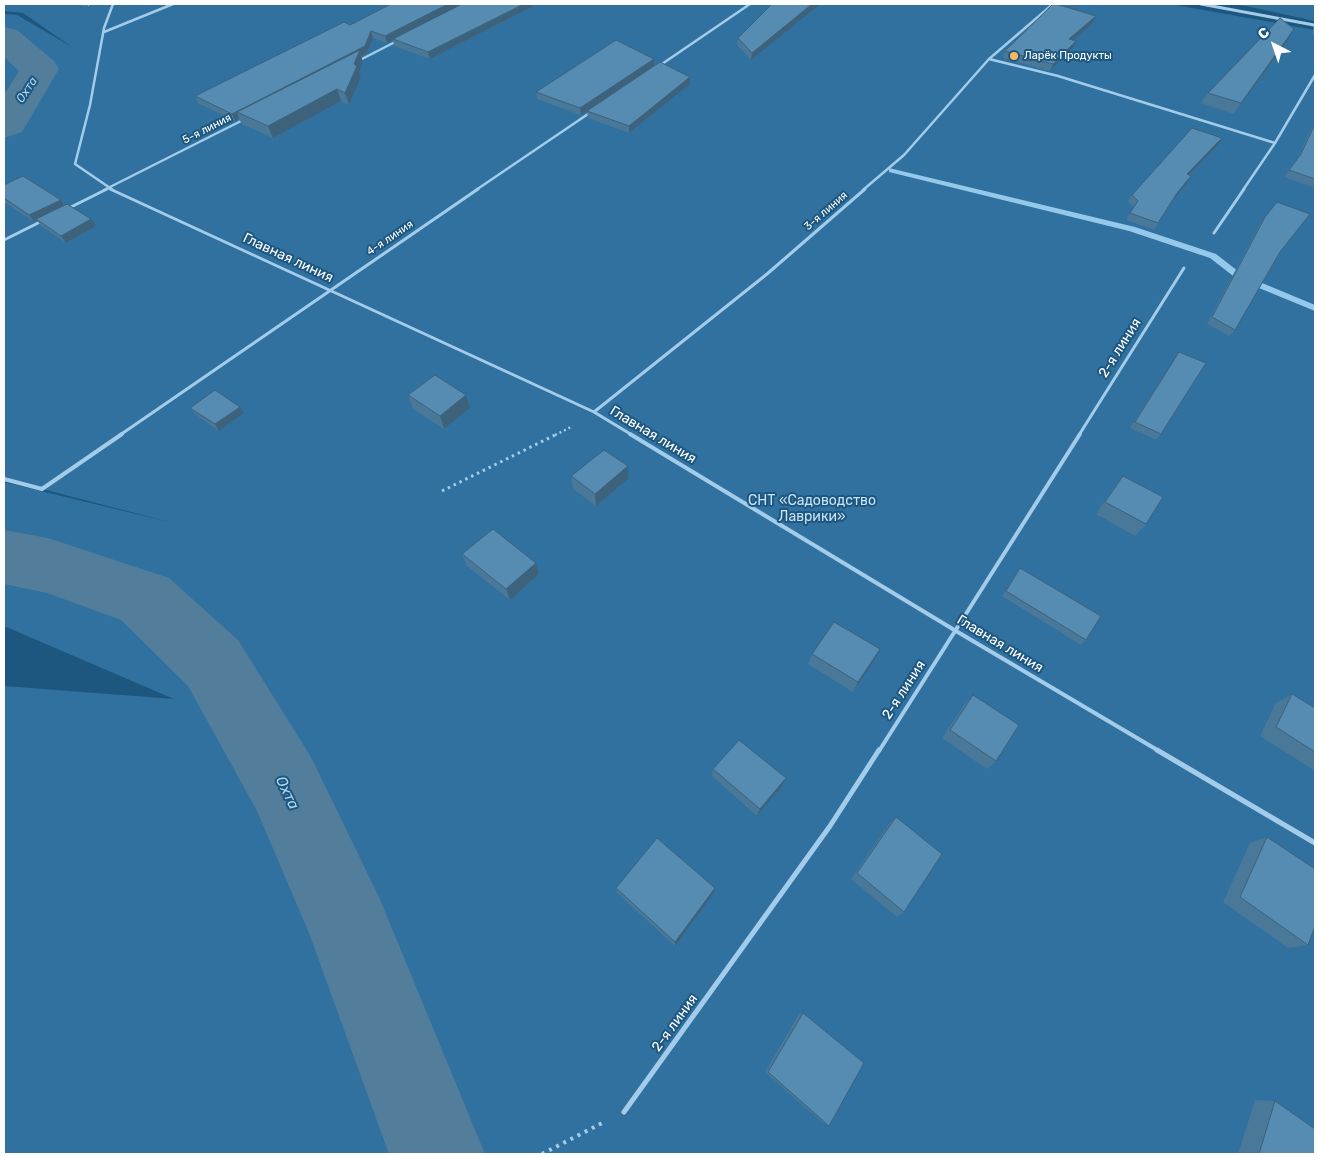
<!DOCTYPE html>
<html>
<head>
<meta charset="utf-8">
<style>
  body { margin:0 }
  #map { position:relative; width:1319px; height:1158px; overflow:hidden; background:#1d5780; font-family:Rubik,sans-serif }
  canvas { display:block }
  .frame { position:absolute; inset:0; border:5px solid #fff; pointer-events:none }
  .north { position:absolute; left:1249px; top:20px; width:50px; height:50px; -webkit-text-stroke:4px #1d5780; paint-order:stroke; rotate:319deg; font-size:14px; font-weight:700; line-height:20px; text-align:center; color:#fff }
  .north::after { content:''; display:block; margin:auto; width:18px; height:22px; background:#fff; clip-path:polygon(50% 0,100% 100%,50% 72%,0 100%) }
</style>
</head>
<body>
<div id="map">
<canvas width="1319" height="1158"></canvas>
<div class="frame"></div>
<div class="north">С</div>
</div>
<script>
const g = document.querySelector('canvas').getContext('2d');
g.lineJoin = 'round';
function fill(path, color) { g.fillStyle = color; g.fill(path, 'evenodd'); }
const poly = rows => new Path2D(rows.map(r => 'M' + r).join(''));
function trace(path, color, width, dash) { g.strokeStyle = color; g.lineWidth = width; g.lineCap = dash ? 'butt' : 'round'; g.setLineDash(dash || []); g.stroke(path); }
function label(font, color, halo, rows, align = 'center') {
  g.font = font + ' Rubik,sans-serif'; g.lineWidth = 4; g.setLineDash([]); g.textBaseline = 'middle'; g.strokeStyle = halo; g.fillStyle = color; for (const [text, x, y, turn = 0] of rows) {
    g.save(); g.translate(x, y); g.rotate((+turn || 0) * Math.PI / 180); g.textAlign = isNaN(turn) ? turn : align; if (halo) g.strokeText(text, 0, 0); g.fillText(text, 0, 0); g.restore();
  }
}
fill(poly([
  [4,4,1170,4,1315,30,1315,1154,4,1154,4,686,174,699,4,626,4,482,177,524,4,479,4,14,17,15,72,47,23,13,4,11],
  [1230,4,1315,4,1315,21,1246,6]
]), '#31719f');
fill(poly([
  [889,168,1135,227,1216,254,1243,275,1315,305,1315,311,1237,279,1210,258,1129,231,889,172,889,168]
]), '#95c9eb');
fill(poly([
  [4,27,17,30,54,61,59,69,22,132,4,138,4,95,19,71,4,57,4,27],
  [4,530,48,538,169,578,238,640,311,757,379,897,485,1154,389,1154,309,933,257,811,188,686,121,620,47,593,4,584,4,530]
]), '#527d9b');
trace(poly([
  [81,4,90,5]
]), '#a2cce9', 2, [1, 2.5]);
trace(poly([
  [555,435,573,426]
]), '#a2cce9', 2.5, [2, 3]);
trace(poly([
  [442,491,557,434]
]), '#a2cce9', 3, [2.5, 4]);
trace(poly([
  [542,1154,606,1121]
]), '#a2cce9', 4, [3, 5]);
trace(poly([
  [1315,26,1315,34],
  [104,32,173,4],
  [989,59,1058,76,1275,143],
  [358,61,397,41],
  [659,66,750,4],
  [104,190,243,120],
  [113,190,75,164,90,105,104,28,113,4],
  [476,190,591,112],
  [863,190,904,155,989,59,1053,4],
  [1243,190,1275,143,1315,75]
]), '#a2cce9', 2.5);
trace(poly([
  [110,189,594,412,632,435],
  [69,208,107,189],
  [1214,233,1244,189],
  [4,240,42,221],
  [594,412,767,274,865,189],
  [120,435,478,189],
  [1079,435,1184,268]
]), '#a2cce9', 3);
trace(poly([
  [630,434,956,631,1159,751],
  [4,479,42,489,122,434],
  [879,751,1080,434]
]), '#a2cce9', 4);
trace(poly([
  [1157,750,1315,843],
  [624,1112,830,826,879,750]
]), '#a2cce9', 5);
trace(poly([
  [1201,4,1314,25]
]), '#a2cce9', 3);
fill(poly([
  [391,4,533,4,533,6,430,59,394,46,393,40,387,43,373,38,367,53,361,56,363,62,359,72,361,77,349,105,341,101,273,138,242,124,239,119,235,121,198,103,195,96,350,25],
  [772,4,751,60,737,45,738,38],
  [1096,16,1093,23,1073,40,1073,48,1050,71,1003,58,1005,51],
  [1288,40,1234,114,1201,103,1208,93],
  [654,66,581,115,537,99,536,92],
  [690,77,690,84,629,133,588,118,587,111],
  [1315,124,1315,188,1284,177,1297,160,1310,131],
  [1222,138,1218,145,1189,175,1191,176,1187,183,1173,200,1154,230,1126,220,1134,207,1128,202,1132,195],
  [4,185,61,200,65,205,96,226,66,243,41,226,37,220,34,222,4,202],
  [1265,217,1279,253,1235,330,1229,336,1207,324,1260,224],
  [1179,352,1161,434,1156,440,1130,428],
  [408,395,470,408,444,429,413,409],
  [240,407,244,413,219,431,195,414,190,408],
  [571,476,628,479,596,506,573,489],
  [1123,476,1146,524,1135,536,1096,514,1113,489],
  [462,554,536,563,539,574,510,600,467,566],
  [1020,568,1086,640,1081,645,1002,596],
  [880,649,875,659,853,692,808,664,812,654],
  [1292,694,1315,708,1315,771,1260,736,1276,703],
  [973,695,996,761,987,769,942,738,965,704],
  [713,769,786,778,782,786,757,816,712,776],
  [896,817,904,912,897,917,851,879,889,824],
  [1267,837,1308,945,1288,948,1223,902,1250,843],
  [616,888,714,893,675,946,617,893],
  [803,1013,829,1126,823,1123,765,1072,799,1014],
  [1255,1100,1275,1101,1315,1154,1238,1154]
]), '#4a7898');
fill(poly([
  [448,4,463,4,387,43,385,36],
  [524,4,533,4,533,6,430,59,428,52],
  [812,4,820,4,751,60,752,53],
  [1096,16,1093,23,1066,46,1069,39],
  [1294,29,1288,40,1234,114,1241,103],
  [371,31,373,38,367,53,361,56,363,62,359,72,361,77,349,105,345,93,355,69,237,112,239,119,235,121,232,114],
  [1076,41,1073,48,1050,71,1053,64],
  [654,59,654,66,581,115,580,108],
  [690,77,690,84,629,133,629,126],
  [337,89,341,101,273,138,268,126],
  [1222,138,1218,145,1183,181,1187,174],
  [1191,176,1187,183,1173,200,1154,230,1177,193],
  [61,200,65,207,36,219,37,220,34,222,29,215],
  [91,219,96,226,66,243,61,236],
  [466,395,470,408,444,429,440,416],
  [240,407,244,413,219,431,215,424],
  [628,466,628,479,596,506,595,494],
  [536,563,539,574,510,600,506,589],
  [880,649,875,659,853,692,858,682],
  [786,778,782,786,757,816,760,809],
  [715,888,714,893,675,946,675,942]
]), '#3c627c');
const building = poly([
  [391,4,448,4,385,36,371,31,365,46,232,114,195,96,344,22,350,25,391,4],
  [462,4,524,4,428,52,393,39,462,4],
  [772,4,812,4,752,53,738,38,772,4],
  [1053,4,1056,4,1096,16,1069,39,1076,41,1053,64,1005,51,1053,4],
  [1280,18,1294,29,1241,103,1208,93,1280,18],
  [616,40,654,59,580,108,536,92,616,40],
  [360,50,354,64,357,66,345,93,337,89,268,126,237,112,360,50],
  [660,62,690,77,629,126,587,111,660,62],
  [1315,124,1315,179,1289,170,1301,154,1315,124],
  [1192,128,1222,138,1187,174,1191,176,1177,193,1158,223,1130,213,1138,201,1132,195,1192,128],
  [23,176,61,200,29,215,4,198,4,185,23,176],
  [1277,202,1310,214,1280,252,1235,330,1212,317,1265,217,1277,202],
  [67,204,91,219,61,236,36,219,67,204],
  [1179,352,1206,363,1161,434,1135,422,1179,352],
  [435,375,466,395,440,416,408,395,435,375],
  [215,390,240,407,215,424,190,408,215,390],
  [604,450,628,466,595,494,571,476,604,450],
  [1123,476,1163,497,1146,524,1105,502,1123,476],
  [493,529,536,563,506,589,462,554,493,529],
  [1020,568,1101,616,1086,640,1006,591,1020,568],
  [834,622,880,649,858,682,812,654,834,622],
  [1292,694,1315,708,1315,752,1276,727,1292,694],
  [973,695,1019,725,996,761,950,730,973,695],
  [739,740,786,778,760,809,713,769,739,740],
  [896,817,942,854,904,912,857,873,896,817],
  [1267,837,1315,869,1315,926,1308,945,1240,897,1267,837],
  [657,838,715,888,675,942,616,888,657,838],
  [803,1013,864,1063,829,1126,768,1072,803,1013],
  [1275,1101,1315,1129,1315,1154,1259,1154,1275,1101]
]);
fill(building, '#568cb1');
trace(building, '#3c627c', 1);
for (const [x, y, r, color] of [
  [1014,56,5,"#f8b760"]
]) { const dot = new Path2D(); dot.arc(x, y, r, 0, 2 * Math.PI); g.fillStyle = color; g.fill(dot); trace(dot, '#1d5780', 2); }
label('11px', '#fff', '#1d5780', [
  ["Ларёк Продукты",1024,56]
], 'left');
label('11px', '#fff', '#1d5780', [
  ["5-я линия",207,129,-27],
  ["3-я линия",826,211,-41],
  ["4-я линия",390,238,-34]
]);
label('italic 12px', '#add6f1', '#1d5780', [
  ["Охта",27,90,-57]
]);
label('14px', '#fff', '#1d5780', [
  ["Главная линия",288,258,25],
  ["2-я линия",1120,348,-58],
  ["Главная линия",653,435,31],
  ["Главная линия",1000,644,31],
  ["2-я линия",904,690,-57],
  ["2-я линия",675,1023,-54]
]);
label('14px', '#c6e3f7', '#1d5780', [
  ["СНТ «Садоводство",812,501],
  ["Лаврики»",812,517]
]);
label('italic 15px', '#add6f1', '#1d5780', [
  ["Охта",287,793,64]
]);
</script>
</body>
</html>
